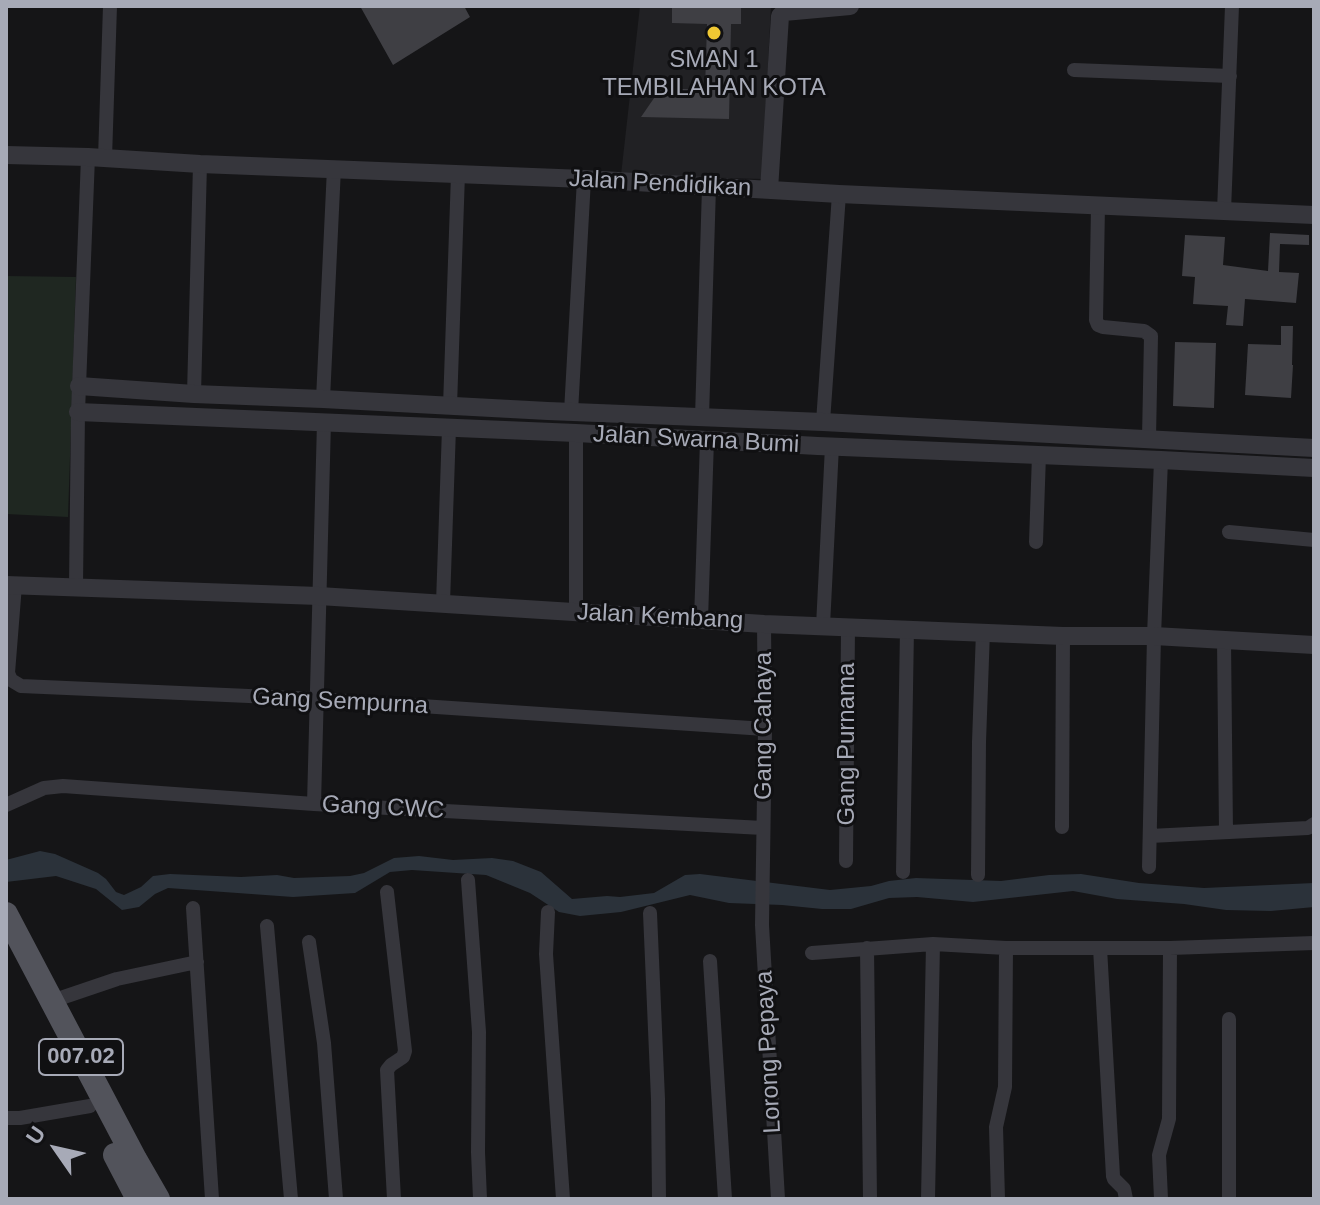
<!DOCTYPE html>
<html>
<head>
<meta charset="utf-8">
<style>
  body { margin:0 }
  #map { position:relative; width:1320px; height:1205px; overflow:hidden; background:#151517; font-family:Arial,sans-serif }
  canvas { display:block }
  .frame { position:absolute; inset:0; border:8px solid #a7aab7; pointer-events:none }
  .north { position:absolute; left:16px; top:1109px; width:80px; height:80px; -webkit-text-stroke:6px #101012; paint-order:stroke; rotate:304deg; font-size:22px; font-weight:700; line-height:32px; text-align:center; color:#a7aab7 }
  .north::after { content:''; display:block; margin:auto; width:28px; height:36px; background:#a7aab7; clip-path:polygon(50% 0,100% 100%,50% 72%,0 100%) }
</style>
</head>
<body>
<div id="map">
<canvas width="1320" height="1205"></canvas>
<div class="frame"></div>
<div class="north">U</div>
</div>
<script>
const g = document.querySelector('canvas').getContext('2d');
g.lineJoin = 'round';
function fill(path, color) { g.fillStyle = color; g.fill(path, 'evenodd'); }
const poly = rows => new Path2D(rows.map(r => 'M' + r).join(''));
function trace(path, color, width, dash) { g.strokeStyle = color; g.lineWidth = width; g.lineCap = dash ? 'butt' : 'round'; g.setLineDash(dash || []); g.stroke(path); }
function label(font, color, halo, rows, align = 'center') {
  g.font = font + ' Arial,sans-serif'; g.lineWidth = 6; g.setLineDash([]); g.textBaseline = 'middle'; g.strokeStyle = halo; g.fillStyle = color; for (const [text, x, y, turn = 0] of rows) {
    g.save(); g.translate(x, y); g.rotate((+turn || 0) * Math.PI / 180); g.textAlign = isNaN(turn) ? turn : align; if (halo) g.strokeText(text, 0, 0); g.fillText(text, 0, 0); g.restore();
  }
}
fill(poly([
  [640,6,771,6,762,179,621,175]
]), '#212124');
fill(poly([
  [6,276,76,277,68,517,6,514]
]), '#1f2721');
fill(poly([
  [40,851,55,854,98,873,106,879,116,892,124,895,141,887,153,876,170,874,241,877,277,875,294,878,350,876,364,873,394,858,419,856,453,860,492,858,513,861,541,872,572,899,607,896,620,897,654,893,685,875,700,874,830,890,871,886,889,881,916,878,1001,881,1049,875,1081,874,1139,883,1204,888,1314,883,1314,907,1271,911,1226,910,1184,904,1117,899,1073,891,973,902,917,897,889,898,851,909,822,909,782,905,729,903,690,895,621,912,580,916,559,912,530,893,486,875,412,870,390,872,355,893,293,897,168,888,155,894,139,907,122,910,96,889,56,876,6,882,6,860]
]), '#2b323a');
fill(poly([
  [360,6,464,6,470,17,393,65],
  [672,6,741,6,741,24,731,24,729,119,641,117,661,88,705,90,707,24,672,23],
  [1270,233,1309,235,1309,245,1280,244,1279,272,1299,273,1296,303,1245,299,1243,326,1226,325,1228,306,1193,304,1195,277,1182,276,1185,235,1225,237,1223,265,1268,271],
  [1281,326,1293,326,1292,365,1293,365,1291,398,1245,395,1248,344,1281,345],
  [1175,342,1216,343,1214,408,1173,406]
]), '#3f3f44');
trace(poly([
  [1074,70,1230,76],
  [105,158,110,6],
  [1098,206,1096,320,1098,325,1103,327,1144,331,1151,336,1149,438],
  [1224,211,1232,6],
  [194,394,200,164],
  [323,399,334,168],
  [450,406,458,174],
  [571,412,584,179],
  [702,417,709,187],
  [823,422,839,194],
  [1229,532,1314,540],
  [1036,542,1039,455],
  [15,585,8,673,11,680,21,686,317,699,765,729],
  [76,586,78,412,88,157],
  [443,603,449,428],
  [576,613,576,433],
  [701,620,707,440],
  [764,624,765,729,762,925,778,1199],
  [823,626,832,446],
  [1224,640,1226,832],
  [314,804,324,422],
  [6,805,44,788,63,786,314,804,763,828],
  [1062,827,1063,636],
  [1150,836,1308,828,1314,824],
  [846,861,848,627],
  [1149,867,1154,636,1161,460],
  [903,872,907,629],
  [978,875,979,742,983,631],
  [468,880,479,1032,478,1152,480,1199],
  [387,892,405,1051,403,1057,391,1065,387,1070,394,1199],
  [193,908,212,1199],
  [548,912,546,954,563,1199],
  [650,913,658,1099,659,1199],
  [267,926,291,1199],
  [309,942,324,1043,336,1199],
  [867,948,870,1199],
  [1100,948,1113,1176,1114,1179,1124,1189,1126,1199],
  [812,953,933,944,1006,948,1170,948,1314,943],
  [710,961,725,1199],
  [52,1001,117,979,197,962],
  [6,1118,20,1118,90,1106],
  [928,1199,933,944],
  [998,1199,996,1127,1005,1087,1006,948],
  [1161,1199,1159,1155,1169,1119,1170,948],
  [1229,1199,1229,1019]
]), '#36363c', 14);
trace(poly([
  [6,155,88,157,200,164,584,179,839,194,1314,215],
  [769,190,780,16,784,12,850,6],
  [79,386,194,394,323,399,548,411,823,422,1314,448],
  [78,412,576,433,818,446,1161,460,1314,468],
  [6,585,319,596,764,624,1063,636,1154,636,1314,645]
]), '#36363c', 18);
trace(poly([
  [6,914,135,1159,158,1199],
  [115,1155,138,1199]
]), '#52535b', 24);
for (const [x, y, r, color] of [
  [714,33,8,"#f0c833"]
]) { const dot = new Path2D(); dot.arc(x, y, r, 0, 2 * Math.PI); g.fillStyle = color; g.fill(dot); trace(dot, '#101012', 3); }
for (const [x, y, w] of [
  [81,1057,84]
]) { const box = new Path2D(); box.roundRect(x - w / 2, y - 18, w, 36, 6); g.fillStyle = '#101012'; g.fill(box); trace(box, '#a7aab7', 2); }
label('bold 22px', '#a7aab7', null, [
  ["007.02",81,1057]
]);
label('24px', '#a7aab7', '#101012', [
  ["SMAN 1",714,60],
  ["TEMBILAHAN KOTA",714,88]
]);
label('24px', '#a7aab7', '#101012', [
  ["Jalan Pendidikan",660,184,3],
  ["Jalan Swarna Bumi",696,440,3],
  ["Jalan Kembang",660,617,3],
  ["Gang Sempurna",340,702,3],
  ["Gang Cahaya",764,726,-90],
  ["Gang Purnama",847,744,-90],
  ["Gang CWC",383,808,3],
  ["Lorong Pepaya",769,1052,-93]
]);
</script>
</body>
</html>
